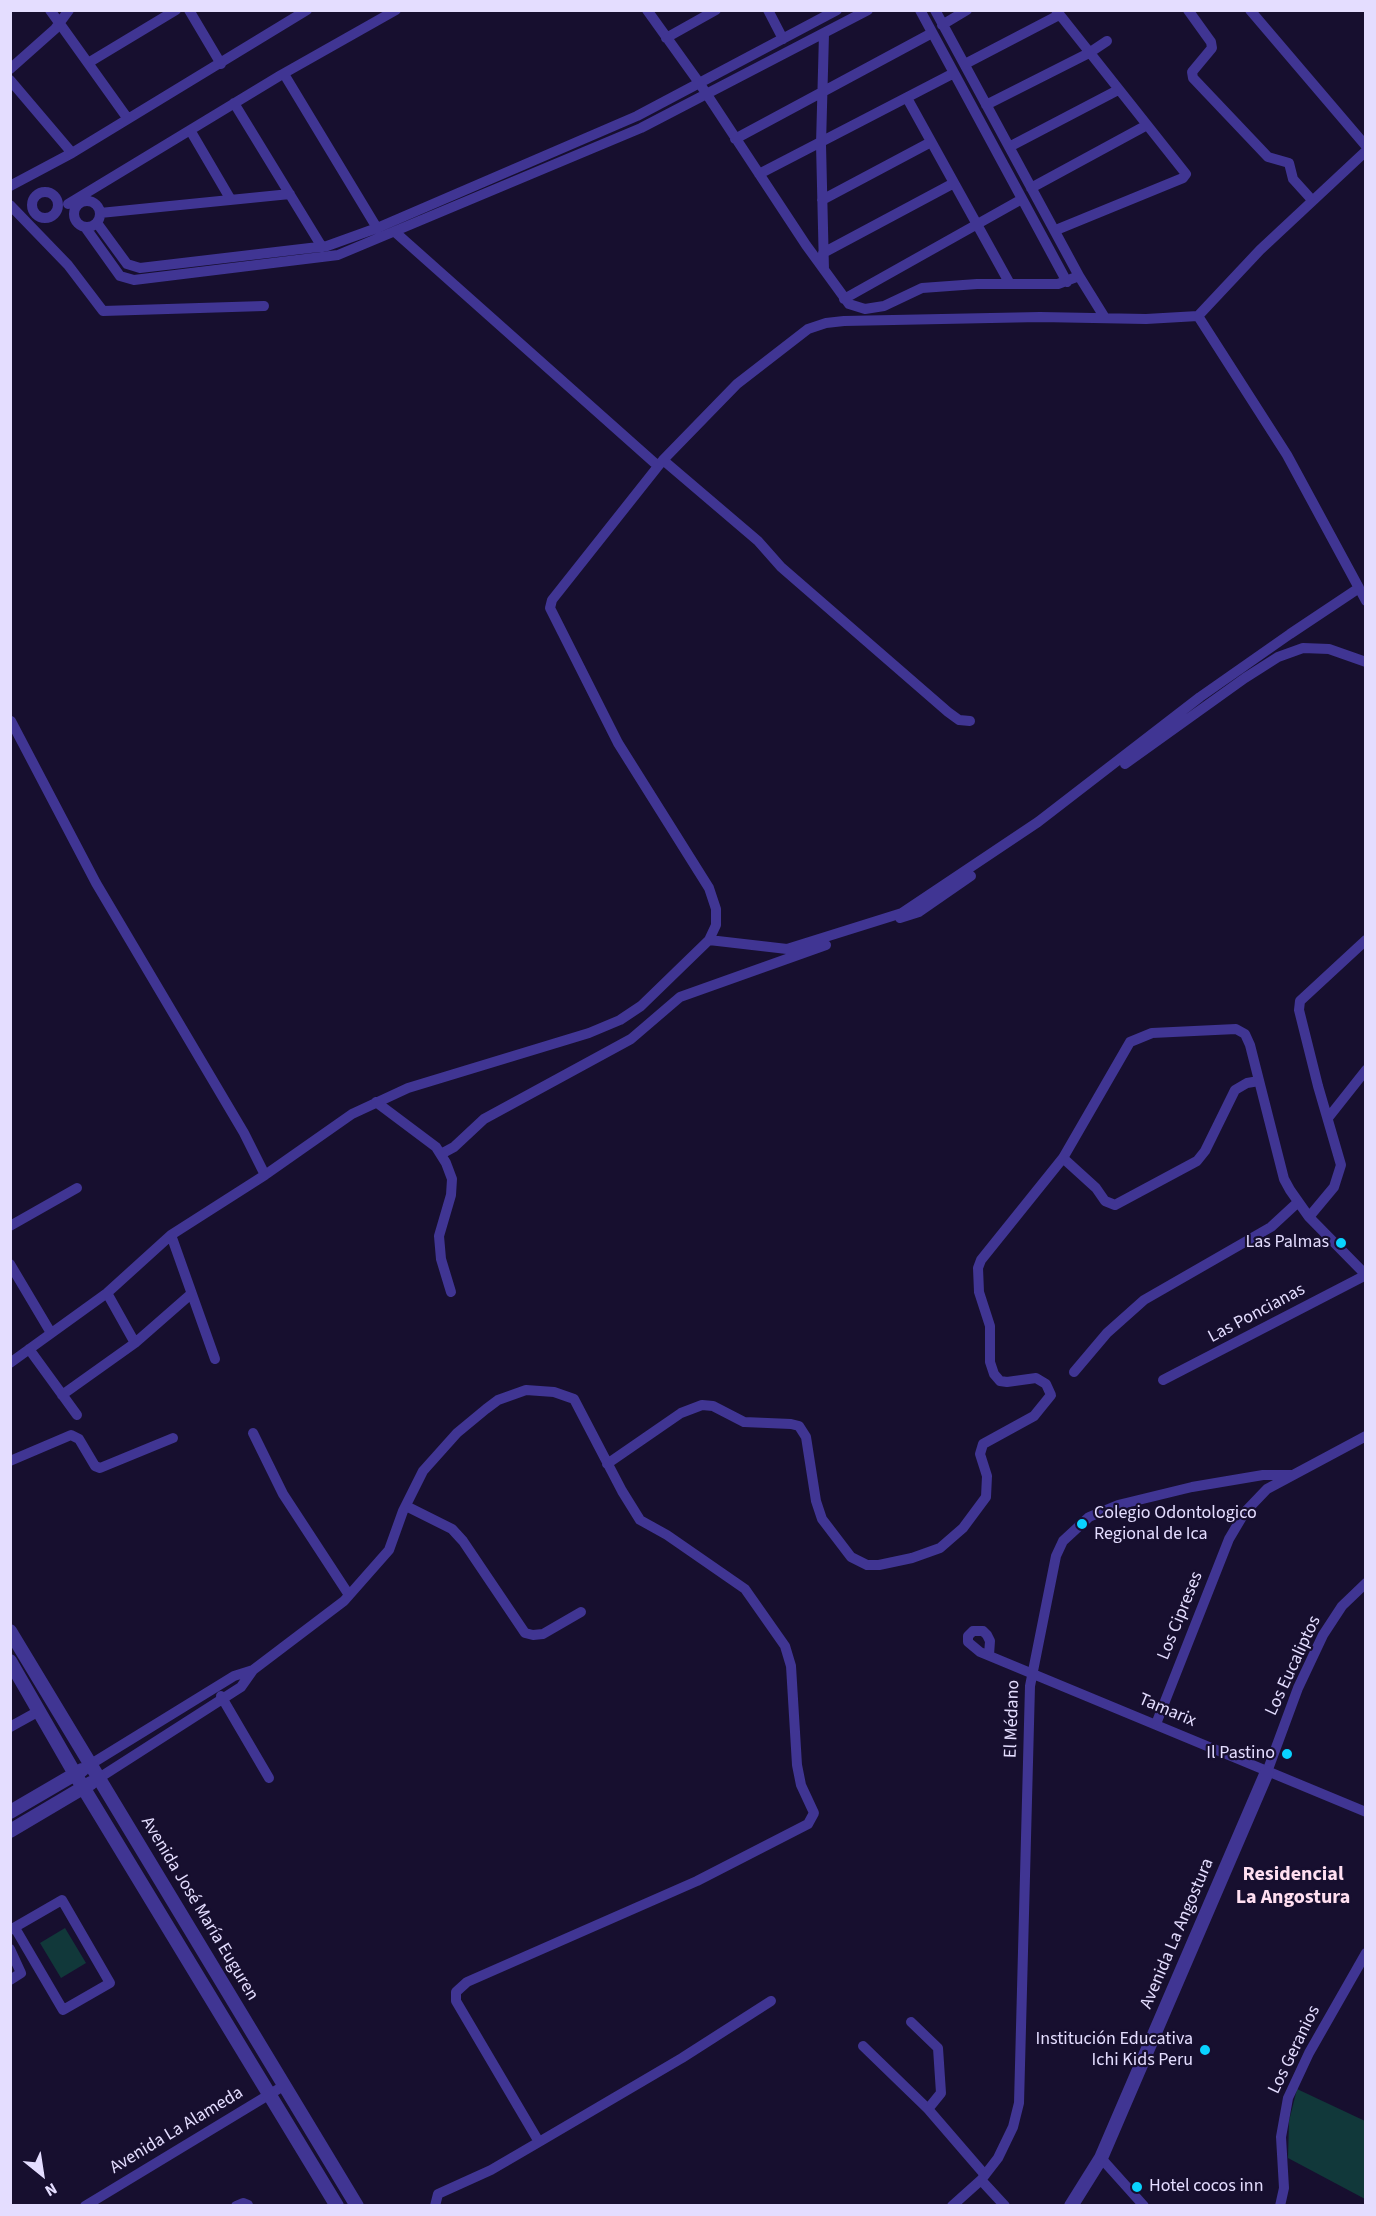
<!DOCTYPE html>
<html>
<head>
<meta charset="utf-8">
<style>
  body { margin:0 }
  #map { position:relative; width:1376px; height:2216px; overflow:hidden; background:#170f2f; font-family:"Source Sans 3",sans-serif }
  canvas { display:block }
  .frame { position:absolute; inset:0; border:12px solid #e4ddff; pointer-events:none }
  .north { position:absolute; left:12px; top:2144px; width:60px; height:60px; -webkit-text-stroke:4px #170f2f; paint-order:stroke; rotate:150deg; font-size:16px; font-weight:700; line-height:24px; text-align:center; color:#e4ddff }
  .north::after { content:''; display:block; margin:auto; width:21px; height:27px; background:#e4ddff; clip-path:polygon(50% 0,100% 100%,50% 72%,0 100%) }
</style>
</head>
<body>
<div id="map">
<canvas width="1376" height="2216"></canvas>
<div class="frame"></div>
<div class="north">N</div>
</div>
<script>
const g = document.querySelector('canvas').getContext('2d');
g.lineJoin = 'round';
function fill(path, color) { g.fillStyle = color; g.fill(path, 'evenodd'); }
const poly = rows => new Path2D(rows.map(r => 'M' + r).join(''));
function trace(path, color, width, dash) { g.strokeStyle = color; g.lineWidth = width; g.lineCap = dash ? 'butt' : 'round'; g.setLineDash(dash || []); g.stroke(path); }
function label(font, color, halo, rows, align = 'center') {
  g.font = font + ' "Source Sans 3",sans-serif'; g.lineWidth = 4.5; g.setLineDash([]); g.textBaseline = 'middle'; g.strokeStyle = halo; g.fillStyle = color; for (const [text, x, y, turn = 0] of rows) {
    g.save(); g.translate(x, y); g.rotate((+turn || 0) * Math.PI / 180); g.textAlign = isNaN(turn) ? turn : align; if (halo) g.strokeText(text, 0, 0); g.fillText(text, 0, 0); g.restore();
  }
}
fill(poly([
  [65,1928,86,1963,61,1978,40,1943],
  [1297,2089,1365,2121,1365,2199,1288,2158,1289,2121]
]), '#11383a');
trace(poly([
  [50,10,128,119],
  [189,10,221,64],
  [647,10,700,84,806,245,849,304,865,309,884,306,922,288,977,284,1058,284,1079,276],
  [768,10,783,39],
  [920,10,1067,282],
  [935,10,1079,276,1105,318],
  [1056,10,1186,174,1183,178,1056,230],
  [1188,10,1211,42,1212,48,1192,72,1193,78,1268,157,1289,163,1293,179,1312,200],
  [1250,10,1366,146],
  [942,25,967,10],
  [824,34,821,144,824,270],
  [666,38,716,10],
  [88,63,176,10],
  [965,64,1059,15],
  [10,69,55,29,69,10],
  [284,74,377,228],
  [10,80,72,153],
  [907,98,1010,284],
  [234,103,322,247],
  [986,105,1089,53,1107,41],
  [190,130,231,200],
  [735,139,932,33],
  [1009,147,1118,90],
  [759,174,954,73],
  [10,186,72,153,307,10],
  [1031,188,1147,125],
  '32 205a13 13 0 1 1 26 0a13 13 0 1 1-26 0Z',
  [822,200,931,142],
  '74 214a13 13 0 1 1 26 0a13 13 0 1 1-26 0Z',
  [68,204,281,75,396,10],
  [10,205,68,265,103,311,264,306],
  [100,213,290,194],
  [97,223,127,264,140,268,327,246,377,228,637,116,837,10],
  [85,227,120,276,134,280,338,255,641,128,868,10],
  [395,232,658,466],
  [823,253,954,183],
  [844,299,1022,199],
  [1198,316,1260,250,1366,151],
  [663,460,552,600,550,608,618,743,709,888,716,909,716,925,709,940],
  [11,721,96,883,244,1133,265,1175],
  [970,721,959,720,948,712,781,567,758,541,663,460,737,384,808,329,826,323,844,321,1040,317,1146,319,1198,316,1287,455,1359,588],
  [1125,764,1245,678,1278,657,1303,648,1329,649,1366,662],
  [900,918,919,912,971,876],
  [376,1102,436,1147,446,1163,452,1179,451,1195,439,1236,441,1259,451,1292],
  [1328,1118,1366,1070],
  [441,1154,454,1147,484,1119,631,1039,680,997,826,945],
  [1063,1158,1096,1188,1105,1201,1115,1205,1197,1161,1205,1151,1235,1090,1247,1083,1259,1081],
  [1309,1217,1334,1187,1341,1165,1318,1086,1299,1010,1300,1001,1366,940],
  [10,1226,77,1188],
  [171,1235,215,1359],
  [10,1264,51,1333],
  [107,1293,135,1343],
  [29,1349,77,1415],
  [10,1363,107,1293,171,1235,265,1175,352,1114,408,1088,589,1033,620,1020,641,1006,709,940,787,949,902,913,1038,822,1200,697,1290,634,1359,588,1366,601],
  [1074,1372,1107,1333,1144,1300,1271,1227,1297,1203],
  [62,1395,135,1343,191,1294],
  [253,1433,283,1494,349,1595],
  [10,1461,71,1435,79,1439,95,1466,100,1468,173,1438],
  [607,1464,681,1413,702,1405,713,1406,744,1422,791,1424,799,1426,806,1437,816,1501,822,1519,851,1557,867,1565,879,1565,912,1558,940,1548,963,1528,986,1497,987,1476,980,1454,983,1444,1034,1416,1051,1395,1046,1384,1036,1378,1007,1382,1000,1381,994,1374,990,1362,990,1326,979,1292,978,1268,981,1260,1063,1158,1130,1042,1152,1033,1236,1029,1245,1034,1250,1045,1284,1179,1290,1190,1309,1217,1366,1275,1163,1380],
  [406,1506,452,1529,463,1541,525,1633,533,1635,543,1634,581,1612],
  [989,1655,990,1641,987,1635,983,1631,973,1631,968,1636,968,1642,980,1652,1366,1812],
  [221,1696,269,1778],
  [1156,1724,1229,1539,1245,1512,1267,1489,1366,1436],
  [10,1727,39,1711],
  [91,1764,234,1676,253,1670],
  [1267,1772,1298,1688,1323,1635,1342,1606,1366,1583],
  [99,1778,241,1687,253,1670,344,1601,389,1550,403,1511,423,1471,457,1433,486,1409,498,1400,526,1390,554,1392,574,1399,622,1491,640,1520,667,1535,745,1589,785,1646,791,1666,797,1765,801,1785,814,1813,808,1824,697,1881,467,1982,456,1992,456,2001,539,2142],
  [10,1930,62,1900,110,1983,63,2010,15,1928],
  [10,1949,21,1973,10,1980],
  [911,2022,938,2048,941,2093,928,2109],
  [863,2046,928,2109,985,2175],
  [1101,2158,1144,2206],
  [981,2180,1005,2206],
  [85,2206,285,2085],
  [236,2206,243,2203,248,2205],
  [435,2206,438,2194,491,2170,539,2142,682,2058,771,2001],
  [952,2206,981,2180,998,2158,1013,2127,1019,2103,1030,1686,1056,1556,1063,1541,1089,1517,1118,1505,1192,1487,1263,1475,1292,1475],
  [1280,2206,1284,2188,1281,2137,1288,2098,1309,2053,1366,1953]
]), '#403593', 10);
trace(poly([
  [10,1631,357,2206],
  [10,1661,75,1774,337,2206],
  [10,1812,82,1770],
  [10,1831,91,1783],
  [1071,2206,1101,2158,1267,1772]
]), '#403593', 14);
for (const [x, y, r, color] of [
  [1341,1243,6,"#09d3ff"],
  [1082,1524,6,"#09d3ff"],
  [1287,1754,6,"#09d3ff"],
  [1205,2050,6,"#09d3ff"],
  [1137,2187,6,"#09d3ff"]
]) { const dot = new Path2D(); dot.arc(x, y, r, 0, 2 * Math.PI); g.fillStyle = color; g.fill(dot); trace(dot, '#170f2f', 2); }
label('18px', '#e4ddff', '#170f2f', [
  ["Las Palmas",1329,1243],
  ["Colegio Odontologico",1094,1514,"left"],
  ["Regional de Ica",1094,1535,"left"],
  ["Il Pastino",1275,1754],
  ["Institución Educativa",1193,2040],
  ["Ichi Kids Peru",1193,2061],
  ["Hotel cocos inn",1149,2187,"left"]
], 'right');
label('18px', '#e4ddff', '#170f2f', [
  ["Las Poncianas",1257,1314,-28],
  ["Los Cipreses",1181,1616,-68],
  ["Los Eucaliptos",1294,1666,-65],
  ["Tamarix",1167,1711,23],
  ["El Médano",1013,1719,-88],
  ["Avenida José María Euguren",199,1909,59],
  ["Avenida La Angostura",1178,1934,-67],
  ["Los Geranios",1295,2050,-64],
  ["Avenida La Alameda",177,2131,-31]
]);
label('bold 20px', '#ffdff1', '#170f2f', [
  ["Residencial",1293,1876],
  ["La Angostura",1293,1899]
]);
</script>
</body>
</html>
